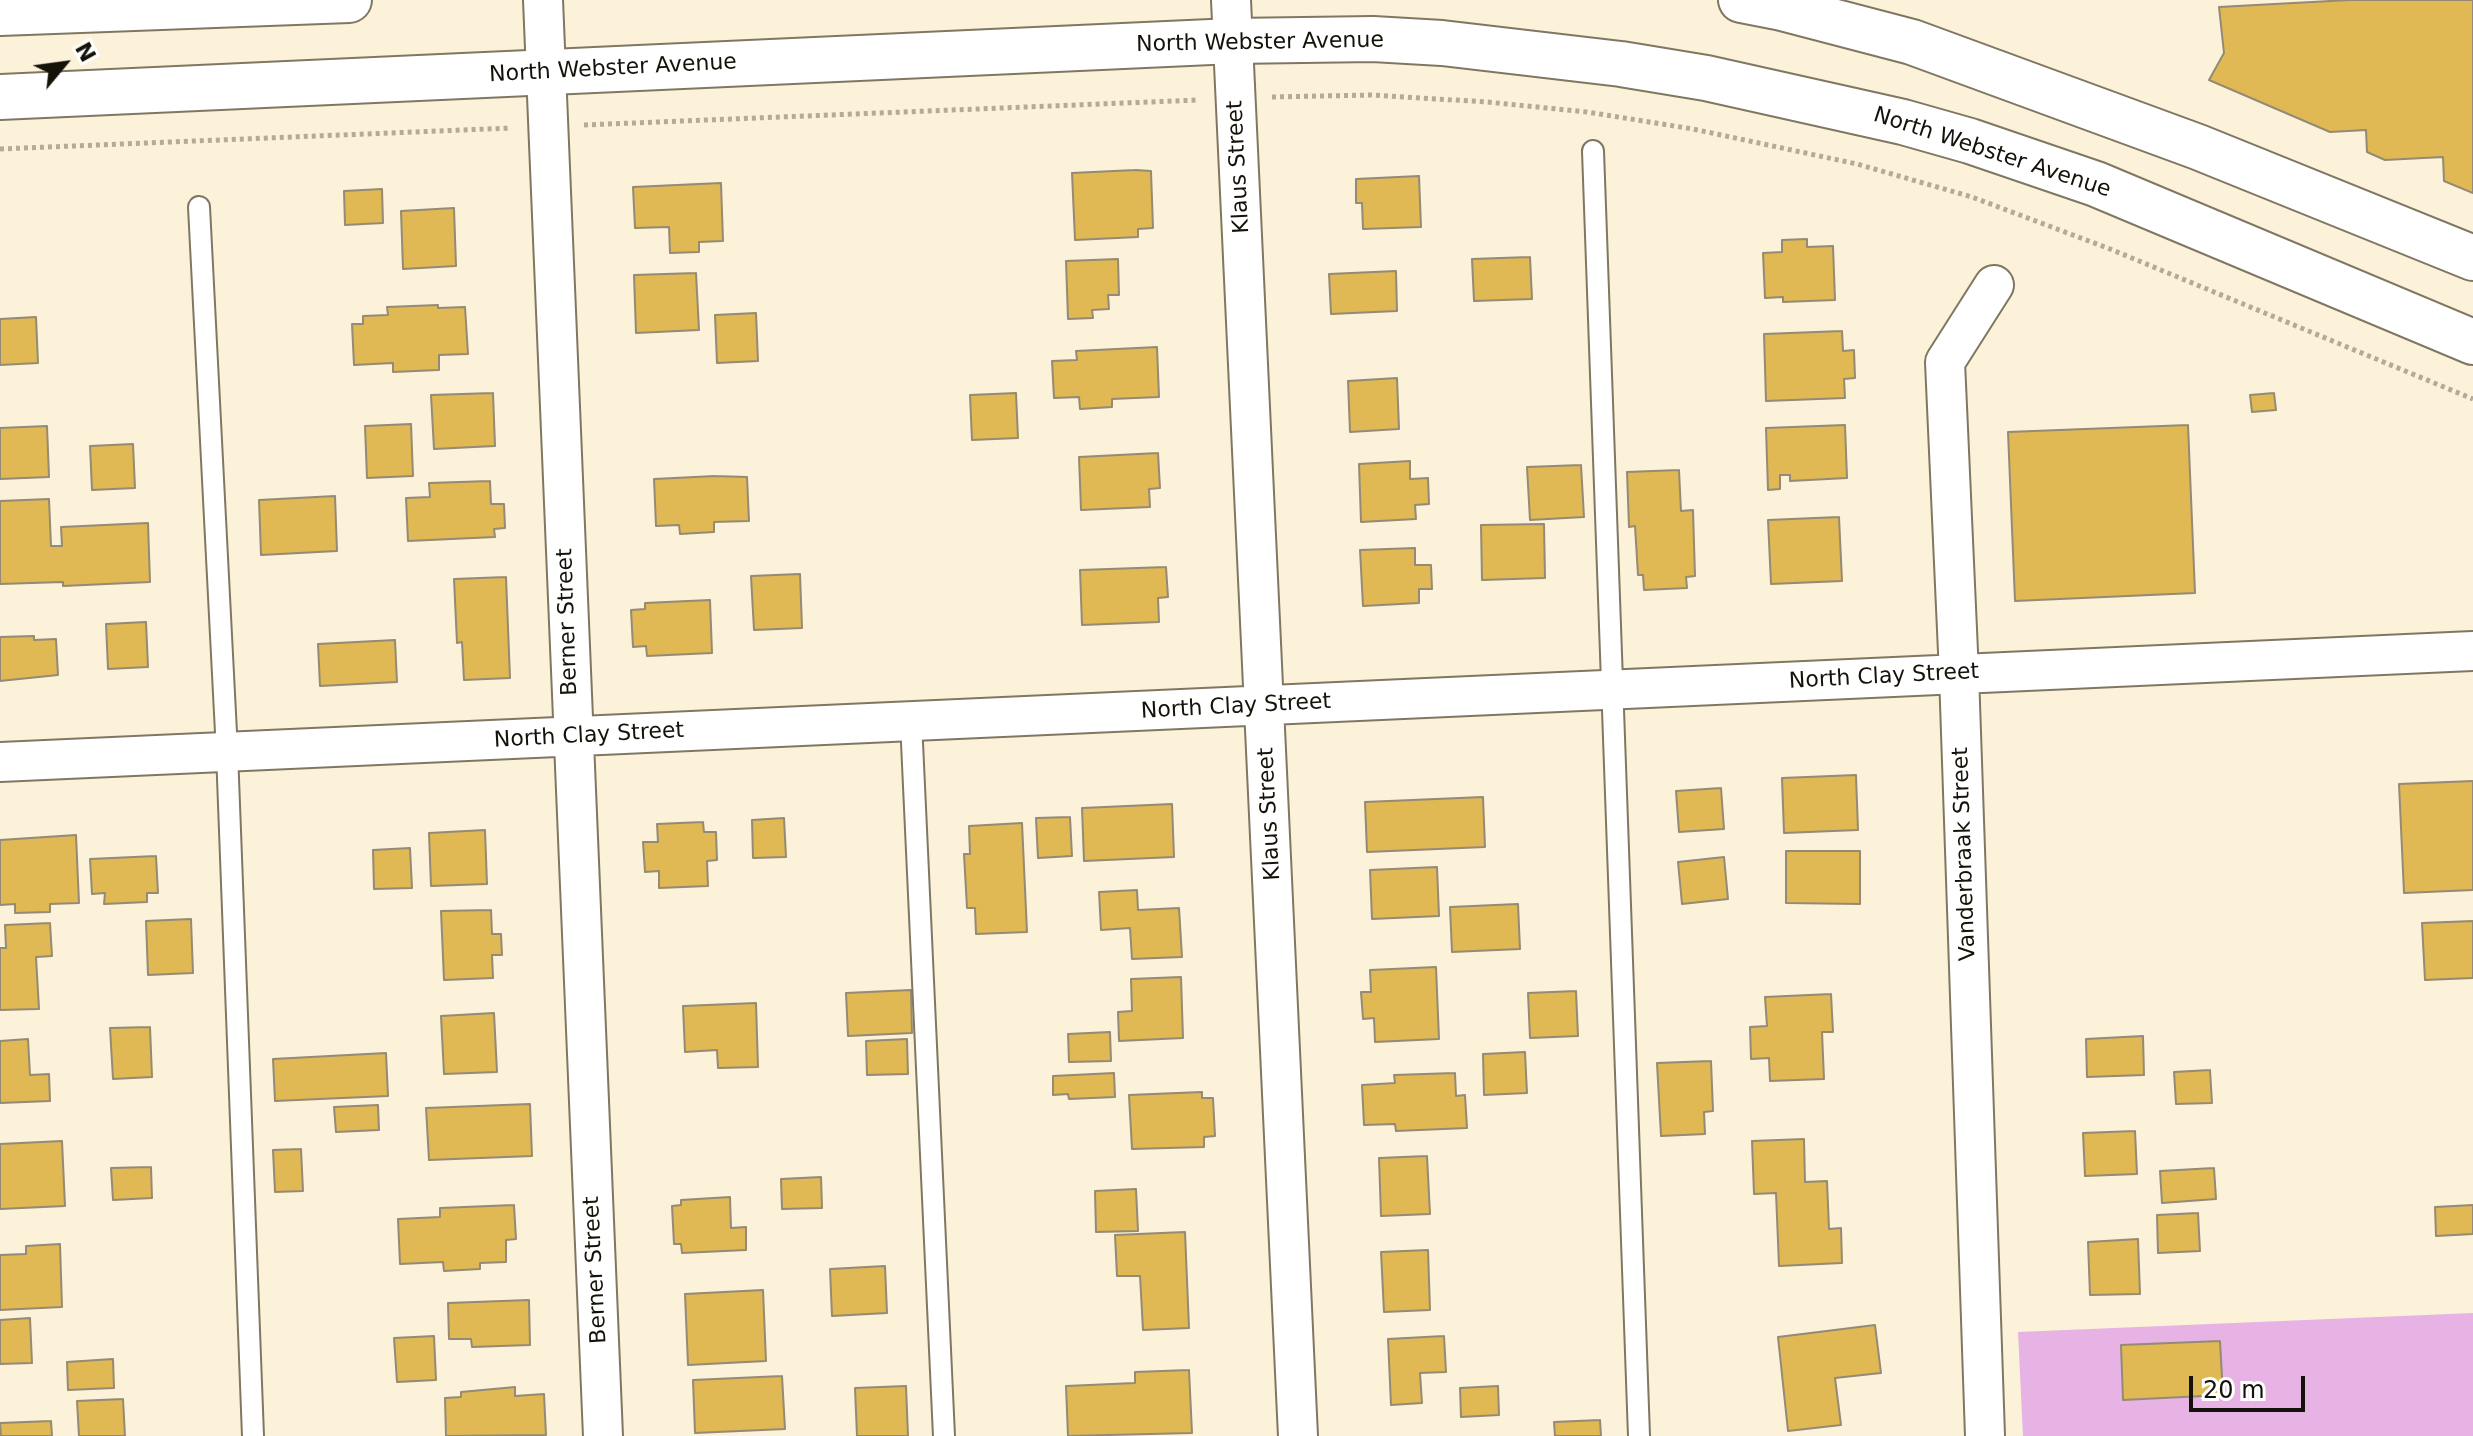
<!DOCTYPE html>
<html>
<head>
<meta charset="utf-8">
<style>
  body { margin:0 }
  #map { position:relative; width:2473px; height:1436px; overflow:hidden; background:#fcf2da; font-family:"DejaVu Sans",sans-serif }
  canvas { display:block }
  .north { position:absolute; left:24px; top:24px; width:80px; height:80px; -webkit-text-stroke:6px #fff; paint-order:stroke; rotate:61deg; font-size:22px; font-weight:700; line-height:32px; text-align:center; color:#15120a }
  .north::after { content:''; display:block; margin:auto; width:28px; height:36px; background:#15120a; clip-path:polygon(50% 0,100% 100%,50% 72%,0 100%) }
  .scale { position:absolute; left:2189px; top:1376px; width:116px; height:36px; box-sizing:border-box; border:4px solid #15120a; border-top:0; padding-left:10px; font-size:24px; line-height:28px; white-space:nowrap; color:#15120a; -webkit-text-stroke:6px #fff; paint-order:stroke }
</style>
</head>
<body>
<div id="map">
<canvas width="2473" height="1436"></canvas>
<div class="north">N</div>
<div class="scale">20 m</div>
</div>
<script>
const g = document.querySelector('canvas').getContext('2d');
g.lineJoin = 'round';
function fill(path, color) { g.fillStyle = color; g.fill(path, 'evenodd'); }
const poly = rows => new Path2D(rows.map(r => 'M' + r).join(''));
function trace(path, color, width, dash) { g.strokeStyle = color; g.lineWidth = width; g.lineCap = dash ? 'butt' : 'round'; g.setLineDash(dash || []); g.stroke(path); }
function label(font, color, halo, rows, align = 'center') {
  g.font = font + ' "DejaVu Sans",sans-serif'; g.lineWidth = 7; g.setLineDash([]); g.textBaseline = 'middle'; g.strokeStyle = halo; g.fillStyle = color; for (const [text, x, y, turn = 0] of rows) {
    g.save(); g.translate(x, y); g.rotate((+turn || 0) * Math.PI / 180); g.textAlign = isNaN(turn) ? turn : align; if (halo) g.strokeText(text, 0, 0); g.fillText(text, 0, 0); g.restore();
  }
}
fill(poly([
  [2473,1313,2473,1436,2023,1436,2018,1332]
]), '#e6b3e4');
const building = poly([
  [2349,0,2473,0,2473,193,2444,181,2443,157,2385,160,2367,152,2366,130,2330,132,2209,80,2224,53,2219,7,2349,0],
  [1135,170,1151,171,1153,228,1138,229,1138,237,1075,240,1072,173,1135,170],
  [1419,176,1421,227,1363,229,1362,203,1356,203,1356,179,1419,176],
  [721,183,723,241,699,242,699,252,670,253,669,227,635,228,633,187,721,183],
  [382,189,383,223,345,225,344,191,382,189],
  [454,208,456,266,403,269,401,211,454,208],
  [1807,239,1807,247,1833,246,1835,300,1783,302,1783,297,1765,298,1763,253,1782,252,1782,240,1807,239],
  [1530,257,1532,299,1474,301,1472,259,1530,257],
  [1118,259,1119,295,1108,295,1109,309,1092,310,1093,318,1068,319,1066,261,1118,259],
  [1396,271,1397,311,1331,314,1329,274,1396,271],
  [696,273,699,330,636,333,634,275,696,273],
  [438,305,438,308,465,307,468,354,439,355,439,370,393,372,393,363,354,365,352,324,363,324,363,316,388,315,387,307,438,305],
  [756,313,758,361,717,363,715,315,756,313],
  [36,317,38,363,0,365,0,319,36,317],
  [1842,331,1843,351,1854,350,1855,378,1844,379,1845,398,1766,401,1764,334,1842,331],
  [1157,347,1159,397,1112,399,1112,407,1080,409,1079,397,1054,398,1052,361,1077,360,1076,351,1157,347],
  [1397,378,1399,429,1350,432,1348,381,1397,378],
  [493,393,495,446,434,449,431,395,493,393],
  [1016,393,1018,438,972,440,970,395,1016,393],
  [2274,393,2276,410,2252,412,2250,395,2274,393],
  [411,424,413,476,367,478,365,426,411,424],
  [1845,425,1847,478,1790,481,1790,475,1780,475,1780,489,1768,490,1766,428,1845,425],
  [2188,425,2195,593,2015,601,2008,432,2188,425],
  [47,426,49,477,0,479,0,428,47,426],
  [133,444,135,488,92,490,90,446,133,444],
  [1158,453,1160,488,1149,489,1150,507,1081,510,1079,457,1158,453],
  [1410,461,1410,479,1428,478,1429,504,1415,505,1416,519,1361,522,1359,464,1410,461],
  [1581,465,1584,517,1530,520,1527,467,1581,465],
  [1679,470,1681,511,1693,510,1695,576,1686,577,1687,588,1644,590,1643,575,1638,575,1635,526,1629,527,1627,472,1679,470],
  [715,476,747,477,749,521,714,522,714,532,680,534,679,525,656,526,654,479,715,476],
  [490,481,491,504,504,504,505,528,494,529,495,537,408,541,406,498,430,497,429,483,490,481],
  [335,496,337,551,261,555,259,500,335,496],
  [49,499,51,546,62,546,61,527,148,523,150,582,63,586,63,582,0,584,0,501,49,499],
  [1839,517,1842,581,1771,584,1768,520,1839,517],
  [1544,524,1545,578,1482,580,1481,525,1544,524],
  [1415,548,1415,565,1431,565,1432,589,1419,589,1419,603,1363,606,1360,550,1415,548],
  [1166,567,1168,597,1158,598,1159,622,1082,625,1080,570,1166,567],
  [800,574,802,628,754,630,751,576,800,574],
  [506,577,510,678,464,680,462,642,457,643,454,579,506,577],
  [710,600,712,653,647,656,646,646,633,647,631,610,645,609,645,603,710,600],
  [146,622,148,667,108,669,106,624,146,622],
  [34,636,34,640,56,639,58,675,0,681,0,637,34,636],
  [395,640,397,682,320,686,318,644,395,640],
  [1856,775,1858,830,1784,833,1782,778,1856,775],
  [2473,781,2473,890,2404,893,2399,784,2473,781],
  [1721,788,1724,829,1679,832,1676,791,1721,788],
  [1483,797,1485,847,1367,852,1365,802,1483,797],
  [1172,804,1174,857,1084,861,1082,808,1172,804],
  [1070,817,1072,856,1038,858,1036,818,1070,817],
  [784,818,786,857,753,858,752,820,784,818],
  [703,822,704,832,716,832,717,860,707,861,708,886,659,888,659,871,645,872,643,842,658,842,657,824,703,822],
  [1022,823,1027,932,976,934,975,908,967,908,964,854,970,854,969,826,1022,823],
  [485,830,487,884,431,886,429,833,485,830],
  [76,835,79,903,50,904,50,912,15,913,15,904,0,905,0,840,76,835],
  [410,848,412,888,374,889,373,850,410,848],
  [1786,851,1860,851,1860,904,1786,903,1786,851],
  [156,856,158,893,147,893,147,902,104,904,105,893,92,894,90,859,156,856],
  [1724,857,1728,899,1682,904,1678,862,1724,857],
  [1437,867,1439,916,1372,919,1370,870,1437,867],
  [1137,890,1138,910,1179,908,1182,957,1132,959,1130,928,1101,930,1099,892,1137,890],
  [1518,904,1520,949,1452,952,1450,907,1518,904],
  [491,910,492,934,501,934,502,955,492,955,493,978,444,980,441,911,491,910],
  [191,919,193,973,148,975,146,921,191,919],
  [2473,921,2473,978,2425,980,2422,923,2473,921],
  [50,923,52,956,36,957,39,1009,0,1010,0,948,6,948,5,925,50,923],
  [1436,967,1439,1039,1375,1042,1374,1018,1363,1019,1361,992,1371,992,1370,970,1436,967],
  [1181,977,1183,1038,1119,1041,1118,1012,1132,1011,1131,979,1181,977],
  [911,990,912,1033,848,1036,846,993,911,990],
  [1576,991,1578,1036,1530,1038,1528,993,1576,991],
  [1831,994,1833,1032,1822,1032,1824,1079,1770,1081,1769,1058,1751,1059,1750,1027,1767,1026,1765,997,1831,994],
  [756,1003,758,1067,718,1068,717,1050,685,1052,683,1006,756,1003],
  [494,1013,497,1072,444,1074,441,1016,494,1013],
  [150,1027,152,1077,113,1079,110,1028,150,1027],
  [1110,1032,1111,1061,1069,1062,1068,1034,1110,1032],
  [2143,1036,2144,1075,2087,1077,2086,1039,2143,1036],
  [28,1039,30,1075,49,1074,50,1101,0,1103,0,1041,28,1039],
  [907,1039,908,1074,867,1075,866,1041,907,1039],
  [1525,1052,1527,1093,1484,1095,1483,1054,1525,1052],
  [386,1053,388,1096,275,1101,273,1059,386,1053],
  [1711,1061,1713,1111,1704,1112,1705,1134,1661,1136,1657,1063,1711,1061],
  [2210,1070,2212,1103,2176,1104,2174,1072,2210,1070],
  [1114,1073,1115,1097,1069,1099,1068,1094,1053,1095,1053,1076,1114,1073],
  [1455,1073,1456,1096,1465,1095,1467,1128,1396,1131,1395,1124,1364,1125,1362,1085,1395,1083,1394,1075,1455,1073],
  [1202,1092,1202,1098,1213,1098,1215,1136,1204,1137,1204,1147,1132,1149,1129,1095,1202,1092],
  [530,1104,532,1156,429,1160,426,1108,530,1104],
  [378,1105,379,1130,336,1132,334,1107,378,1105],
  [2135,1131,2137,1174,2085,1176,2083,1133,2135,1131],
  [1804,1139,1805,1182,1827,1181,1829,1229,1841,1228,1842,1263,1779,1266,1776,1193,1754,1194,1752,1141,1804,1139],
  [62,1141,65,1206,0,1209,0,1144,62,1141],
  [301,1149,303,1191,275,1192,273,1150,301,1149],
  [1427,1156,1430,1214,1381,1216,1379,1158,1427,1156],
  [151,1167,152,1198,113,1200,111,1168,151,1167],
  [2214,1168,2216,1199,2162,1203,2160,1171,2214,1168],
  [821,1177,822,1208,782,1209,781,1179,821,1177],
  [1136,1189,1138,1231,1096,1232,1095,1191,1136,1189],
  [730,1197,731,1228,746,1227,746,1250,682,1253,681,1244,674,1244,672,1206,681,1205,681,1200,730,1197],
  [514,1205,516,1239,506,1240,506,1262,480,1263,480,1269,444,1271,443,1262,400,1264,398,1219,440,1217,440,1208,514,1205],
  [2473,1205,2473,1234,2436,1236,2435,1207,2473,1205],
  [2198,1213,2200,1251,2158,1253,2157,1215,2198,1213],
  [1185,1232,1189,1328,1143,1330,1140,1276,1117,1276,1115,1235,1185,1232],
  [2138,1239,2140,1294,2090,1295,2088,1242,2138,1239],
  [60,1244,62,1307,0,1310,0,1255,26,1254,26,1246,60,1244],
  [1428,1250,1430,1310,1384,1312,1381,1252,1428,1250],
  [885,1266,887,1313,832,1316,830,1269,885,1266],
  [763,1290,766,1361,688,1365,685,1294,763,1290],
  [529,1300,530,1345,472,1347,471,1339,449,1339,448,1303,529,1300],
  [30,1318,32,1363,0,1364,0,1320,30,1318],
  [1875,1325,1881,1373,1835,1378,1841,1425,1788,1431,1778,1337,1875,1325],
  [434,1336,436,1380,397,1382,394,1338,434,1336],
  [1444,1336,1446,1372,1420,1373,1422,1403,1391,1405,1388,1339,1444,1336],
  [2220,1341,2223,1395,2123,1400,2121,1345,2220,1341],
  [113,1359,114,1388,68,1390,67,1362,113,1359],
  [1189,1370,1192,1433,1068,1436,1066,1386,1135,1383,1135,1372,1189,1370],
  [782,1376,785,1429,695,1433,693,1380,782,1376],
  [906,1386,908,1436,857,1436,855,1388,906,1386],
  [1498,1386,1499,1415,1461,1417,1460,1388,1498,1386],
  [515,1387,515,1396,544,1394,546,1435,446,1436,445,1398,461,1397,461,1392,515,1387],
  [123,1399,125,1436,79,1436,77,1401,123,1399],
  [1600,1420,1601,1436,1555,1436,1554,1422,1600,1420],
  [51,1421,52,1436,1,1436,0,1423,51,1421]
]);
fill(building, '#e0b854');
trace(building, '#948a75', 2);
const lane = poly([
  [1593,151,1639,1436],
  [199,207,227,752,253,1436],
  [911,721,944,1436]
]);
const street = poly([
  [543,0,603,1436],
  [1231,0,1298,1436],
  [0,762,2473,651],
  [1985,1436,1959,674,1945,362,1994,285]
]);
const secondary = poly([
  [1741,0,1782,8,1912,42,2198,147,2473,258],
  [0,13,349,0],
  [0,97,1233,41,1373,39,1442,43,1621,64,1706,78,1903,122,1970,141,2096,184,2473,342]
]);
trace(lane, '#807762', 24);
trace(street, '#807762', 42);
trace(secondary, '#807762', 48);
trace(poly([
  [1272,97,1371,95,1487,102,1587,112,1693,129,1857,164,1972,197,2110,249,2473,399],
  [584,125,1198,100],
  [0,149,511,128]
]), '#b3ab98', 5, [4, 4]);
trace(lane, '#fff', 20);
trace(street, '#fff', 38);
trace(secondary, '#fff', 44);
label('22px', '#15120a', '#fff', [
  ["North Webster Avenue",1260,43,-1],
  ["North Webster Avenue",613,69,-3],
  ["North Webster Avenue",1992,153,18],
  ["Klaus Street",1239,167,-93],
  ["Berner Street",568,622,-92],
  ["North Clay Street",1884,677,-3],
  ["North Clay Street",1236,707,-3],
  ["North Clay Street",589,736,-3],
  ["Klaus Street",1270,814,-93],
  ["Vanderbraak Street",1965,854,-92],
  ["Berner Street",596,1270,-93]
]);
</script>
</body>
</html>
